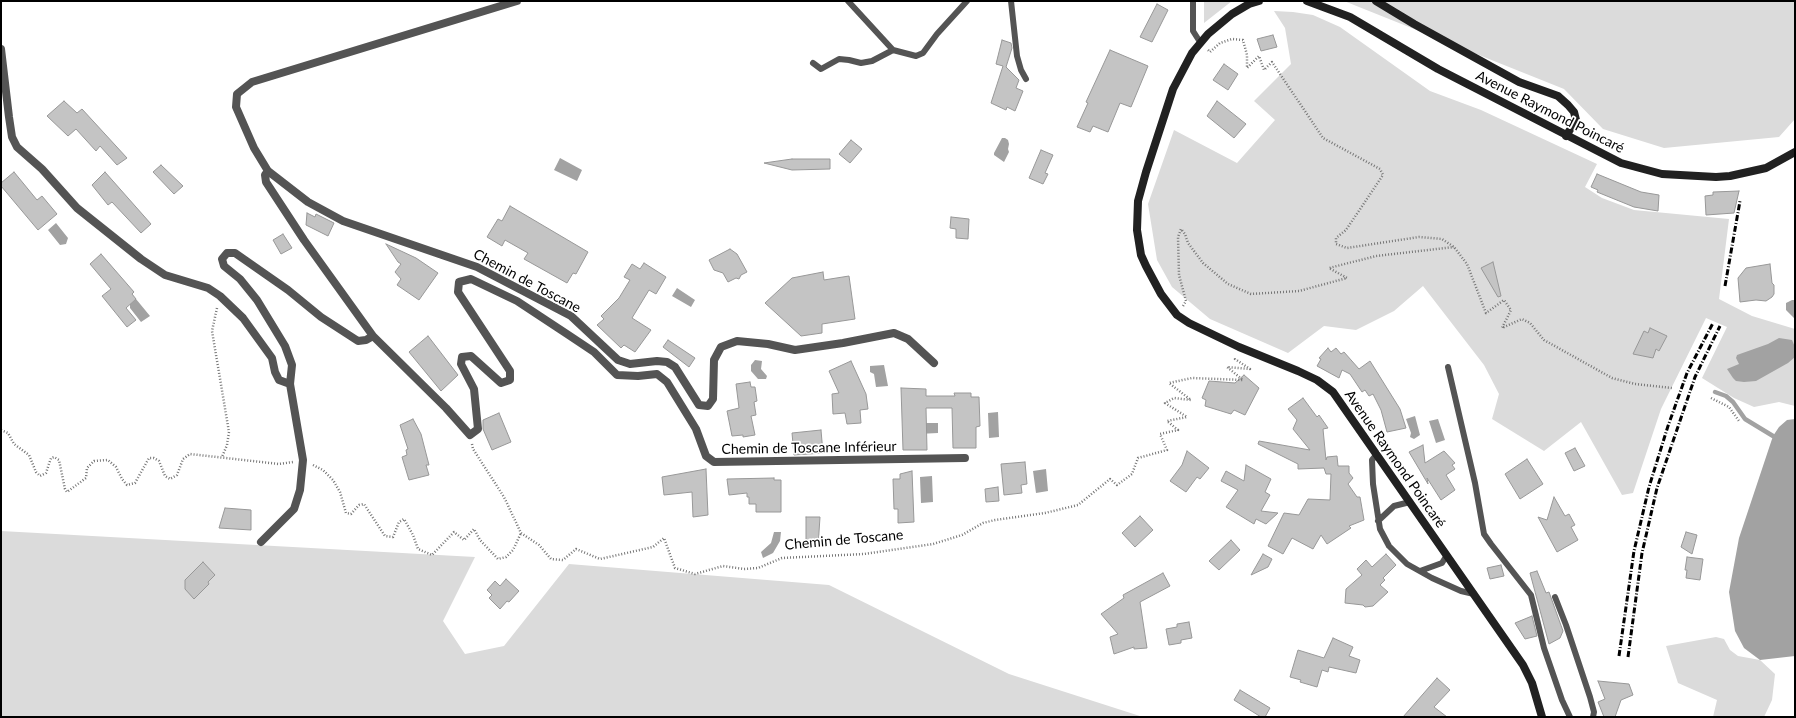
<!DOCTYPE html>
<html>
<head>
<meta charset="utf-8">
<style>
  body { margin:0 }
  #map { position:relative; width:1796px; height:718px; overflow:hidden; background:#fff; font-family:Lato,sans-serif }
  canvas { display:block }
  .frame { position:absolute; inset:0; border:2px solid #000; pointer-events:none }
</style>
</head>
<body>
<div id="map">
<canvas width="1796" height="718"></canvas>
<div class="frame"></div>
</div>
<script>
const g = document.querySelector('canvas').getContext('2d');
g.lineJoin = 'round';
function fill(path, color) { g.fillStyle = color; g.fill(path, 'evenodd'); }
const poly = rows => new Path2D(rows.map(r => 'M' + r).join(''));
function trace(path, color, width, dash) { g.strokeStyle = color; g.lineWidth = width; g.lineCap = dash ? 'butt' : 'round'; g.setLineDash(dash || []); g.stroke(path); }
function label(font, color, halo, rows, align = 'center') {
  g.font = font + ' Lato,sans-serif'; g.lineWidth = 3.5; g.setLineDash([]); g.textBaseline = 'middle'; g.strokeStyle = halo; g.fillStyle = color; for (const [text, x, y, turn = 0] of rows) {
    g.save(); g.translate(x, y); g.rotate((+turn || 0) * Math.PI / 180); g.textAlign = isNaN(turn) ? turn : align; if (halo) g.strokeText(text, 0, 0); g.fillText(text, 0, 0); g.restore();
  }
}
fill(poly([
  [1204,1,1232,1,1204,23],
  [1344,1,1795,1,1795,119,1779,137,1664,148,1603,129,1564,89],
  [1274,11,1293,12,1313,15,1340,27,1430,91,1481,110,1597,164,1585,187,1602,198,1634,210,1729,219,1719,299,1752,316,1795,329,1795,406,1779,402,1754,407,1734,398,1702,378,1727,327,1706,318,1661,409,1633,493,1622,495,1581,422,1544,451,1492,419,1499,394,1484,365,1423,286,1394,311,1356,330,1324,326,1288,353,1210,319,1172,287,1157,260,1148,204,1174,130,1237,163,1275,120,1254,101,1291,64,1285,28],
  [1,531,475,557,443,621,465,654,504,646,569,564,829,585,1009,674,1143,717,1,717],
  [1716,637,1724,639,1730,650,1738,656,1760,660,1775,674,1772,700,1764,717,1713,717,1717,700,1678,683,1666,646]
]), '#dbdbdb');
fill(poly([
  [1002,138,1005,138,1008,140,1009,144,1008,149,1009,152,1004,162,994,155,994,153],
  [560,158,582,170,577,181,554,170],
  [56,223,68,238,66,244,60,245,48,230],
  [677,288,695,300,691,307,672,296],
  [136,299,150,316,141,322,130,308,130,304],
  [1792,300,1795,300,1795,319,1786,310,1786,303],
  [1779,338,1792,340,1795,347,1795,357,1788,363,1756,381,1744,382,1736,381,1733,378,1727,369,1739,364,1736,358,1737,355,1768,344],
  [755,360,762,361,761,369,767,376,766,379,758,379,751,371,751,365],
  [884,365,888,386,876,387,874,374,870,372,870,366],
  [998,412,999,437,989,438,988,413],
  [1415,416,1420,435,1414,439,1410,437,1411,433,1406,419],
  [1438,419,1445,440,1436,443,1429,421],
  [1795,419,1795,656,1760,660,1744,648,1735,631,1729,592,1739,538,1773,436,1779,427,1787,420],
  [918,423,938,423,938,433,918,434],
  [1046,469,1048,491,1036,493,1033,471],
  [932,476,933,502,921,503,920,477],
  [774,532,781,532,780,541,773,553,763,558,761,552,771,543]
]), '#a2a2a2');
trace(poly([
  [1715,392,1726,396,1733,402,1745,419,1773,436]
]), '#a2a2a2', 4.5);
const building = poly([
  [1157,4,1168,10,1152,42,1140,37,1157,4],
  [1273,35,1277,47,1261,51,1257,39,1273,35],
  [1002,40,1011,43,1012,48,1006,67,1019,80,1016,88,1023,91,1015,111,1007,107,1006,110,991,103,1003,66,996,64,1002,40],
  [1110,50,1148,66,1131,107,1120,103,1108,132,1093,126,1090,132,1077,127,1088,103,1086,102,1110,50],
  [1224,64,1238,74,1228,90,1213,80,1224,64],
  [64,101,77,113,82,109,127,158,117,165,100,146,96,151,76,129,68,136,47,116,64,101],
  [1217,101,1246,124,1234,138,1207,116,1217,101],
  [851,140,862,149,850,163,839,154,851,140],
  [1041,150,1053,155,1045,173,1048,174,1043,184,1029,178,1041,150],
  [792,159,830,159,830,169,792,170,764,163,792,159],
  [161,165,183,186,174,194,153,172,161,165],
  [14,172,37,200,42,196,57,214,38,230,1,186,1,183,14,172],
  [105,172,151,224,141,233,112,202,108,205,92,185,105,172],
  [1597,174,1641,192,1659,195,1658,211,1634,207,1597,192,1598,190,1591,187,1597,174],
  [1739,191,1734,213,1706,215,1705,196,1713,195,1713,192,1739,191],
  [510,206,588,252,576,274,573,273,567,283,524,259,528,253,505,240,502,246,487,237,498,219,502,221,510,206],
  [307,213,315,217,316,214,334,223,328,236,306,225,307,213],
  [951,217,969,219,968,239,956,238,956,229,950,228,951,217],
  [283,234,292,248,281,254,273,240,283,234],
  [386,244,416,258,438,273,419,300,397,285,401,279,395,272,401,264,398,262,386,244],
  [730,249,737,254,747,272,741,275,739,279,736,278,728,282,723,273,714,270,709,260,730,249],
  [101,254,134,292,132,294,136,299,126,308,136,320,127,327,102,296,111,289,90,264,101,254],
  [1493,262,1501,296,1498,297,1481,268,1493,262],
  [644,263,666,277,656,294,649,290,632,318,651,330,635,352,624,345,621,348,597,325,604,319,601,316,619,298,630,280,624,277,632,264,640,269,644,263],
  [1770,264,1772,283,1774,285,1774,294,1772,297,1766,301,1756,300,1740,302,1738,278,1746,268,1770,264],
  [823,272,824,280,849,276,855,319,822,324,822,333,801,336,765,303,792,278,823,272],
  [1650,328,1667,336,1659,351,1656,349,1653,358,1633,354,1644,331,1648,333,1650,328],
  [428,336,458,375,441,391,409,352,428,336],
  [668,340,695,358,689,367,663,347,668,340],
  [1328,348,1331,352,1336,348,1341,354,1344,352,1359,369,1370,361,1400,409,1406,428,1387,432,1381,410,1373,394,1369,396,1365,390,1362,392,1350,374,1342,370,1339,378,1317,366,1321,359,1319,358,1328,348],
  [851,361,866,394,868,409,860,410,861,423,847,424,845,413,833,414,832,394,839,393,829,371,851,361],
  [1244,375,1259,388,1245,415,1234,410,1231,414,1205,406,1206,400,1202,398,1209,381,1235,383,1244,375],
  [750,382,751,387,755,387,757,401,754,402,756,415,751,416,755,435,743,437,743,435,732,436,727,411,739,408,736,384,750,382],
  [901,388,926,389,926,396,955,396,954,393,971,393,971,397,979,397,980,426,976,427,976,448,953,448,952,408,926,408,927,450,903,450,901,388],
  [1303,398,1317,417,1319,415,1328,428,1323,429,1326,460,1327,457,1337,456,1338,466,1349,466,1349,473,1353,478,1348,484,1357,497,1360,497,1364,520,1349,526,1351,528,1327,544,1321,535,1313,549,1292,538,1283,554,1268,546,1284,513,1299,515,1308,499,1330,500,1331,474,1326,474,1324,468,1298,469,1298,464,1258,444,1259,441,1310,450,1293,429,1297,420,1288,409,1303,398],
  [499,413,511,442,492,450,483,429,483,420,499,413],
  [413,419,421,434,429,465,426,465,429,475,409,480,402,457,407,455,406,450,408,449,400,425,413,419],
  [821,430,823,453,794,455,792,433,821,430],
  [1423,445,1425,463,1444,451,1455,463,1452,465,1455,469,1446,475,1455,490,1441,500,1427,478,1428,484,1409,452,1423,445],
  [1575,448,1585,466,1574,471,1565,453,1575,448],
  [1187,451,1209,468,1200,479,1197,477,1186,492,1170,481,1182,465,1187,451],
  [1527,459,1543,484,1520,499,1505,474,1527,459],
  [1025,462,1027,484,1021,485,1022,493,1004,495,1001,464,1025,462],
  [1246,465,1271,479,1265,492,1270,495,1261,511,1278,513,1266,524,1256,519,1254,524,1226,507,1238,490,1221,481,1226,471,1244,481,1246,465],
  [706,469,708,515,693,517,692,492,664,495,662,477,706,469],
  [912,471,914,522,898,523,898,509,894,509,893,479,900,479,900,474,912,471],
  [774,478,774,480,781,480,781,512,756,512,756,504,749,504,749,497,747,497,747,493,729,495,727,479,774,478],
  [998,487,999,501,986,502,985,489,998,487],
  [1554,497,1565,516,1569,514,1575,525,1571,527,1578,540,1557,552,1538,517,1547,520,1554,497],
  [225,508,251,510,251,530,219,528,225,508],
  [1140,516,1153,530,1135,547,1122,533,1140,516],
  [806,517,820,517,818,547,806,547,806,517],
  [1686,532,1697,535,1692,554,1681,547,1686,532],
  [1231,540,1240,550,1219,570,1209,561,1231,540],
  [1263,554,1272,559,1268,567,1251,575,1263,554],
  [1386,554,1396,565,1383,578,1385,580,1380,585,1388,592,1373,606,1365,607,1363,605,1345,603,1346,589,1362,575,1357,569,1366,560,1372,567,1386,554],
  [1687,557,1703,559,1700,580,1686,578,1687,570,1685,570,1687,557],
  [203,562,215,575,208,582,209,584,194,599,185,589,185,580,203,562],
  [1501,565,1504,576,1490,579,1487,568,1501,565],
  [1537,571,1546,593,1549,592,1563,631,1560,638,1549,644,1530,573,1537,571],
  [1163,573,1170,586,1140,602,1147,648,1134,649,1134,647,1114,654,1110,637,1118,634,1101,614,1124,598,1123,595,1163,573],
  [506,579,519,591,509,602,507,601,500,609,489,598,492,595,487,590,495,581,500,586,506,579],
  [1532,616,1537,636,1525,639,1515,623,1532,616],
  [1189,622,1192,638,1181,640,1181,643,1169,645,1166,629,1177,627,1177,624,1189,622],
  [1333,638,1353,647,1349,656,1360,660,1356,673,1329,667,1328,672,1322,670,1317,687,1300,682,1301,680,1290,677,1298,650,1324,658,1333,638],
  [1437,678,1450,690,1434,707,1447,717,1403,717,1437,678],
  [1598,681,1629,684,1633,695,1621,700,1615,717,1604,717,1598,702,1605,699,1598,681],
  [1240,690,1270,708,1265,717,1261,717,1234,700,1240,690]
]);
fill(building, '#c4c4c4');
trace(building, '#989898', 1);
trace(poly([
  [1208,50,1210,52,1220,43,1232,39,1243,40,1247,55,1247,68,1259,56,1264,70,1272,62,1323,138,1380,169,1383,175,1346,230,1336,238,1336,244,1347,248,1419,237,1442,239,1454,247,1467,264,1486,313,1504,300,1511,310,1502,328,1522,319,1530,323,1544,340,1612,378,1635,384,1672,388],
  [1183,306,1186,301,1179,275,1178,237,1181,229,1185,234,1188,243,1203,263,1228,284,1251,294,1299,291,1347,278,1329,268,1376,256,1454,247],
  [217,308,212,331,229,432,227,445,222,457],
  [1711,398,1729,407,1739,421],
  [1,430,8,433,14,444,29,455,36,472,40,476,46,473,51,458,54,457,59,460,65,489,67,492,86,478,87,468,94,461,108,460,116,467,122,479,127,485,135,483,149,458,154,458,159,461,165,476,170,479,177,475,183,459,190,454,279,464,293,462],
  [472,444,473,449,504,497,521,533,539,545,551,559,563,560,576,549,600,559,653,547,664,538,675,568,695,574,723,566,744,569,758,568,782,558,864,554,933,544,962,535,983,523,995,520,1045,513,1078,505,1110,479,1117,485,1132,474,1138,458,1167,450,1160,434,1178,430,1167,421,1187,417,1165,403,1174,398,1191,400,1169,383,1192,378,1243,380,1227,367,1250,369,1235,359,1236,357],
  [313,465,323,470,333,480,340,492,346,513,351,514,359,505,364,504,385,536,393,537,399,522,404,519,413,535,418,549,432,555,454,532,464,540,474,529,480,540,498,559,506,557,513,550,521,533]
]), '#767676', 2.5, [1, 2]);
trace(poly([
  [848,1,893,50,916,56,923,53,937,34,967,1],
  [1011,1,1017,56,1021,70,1026,79],
  [1193,1,1193,31,1200,42],
  [813,63,821,69,839,59,849,60,861,63,872,61,893,50],
  [1448,367,1475,483,1484,534,1491,544,1531,595,1544,648,1562,700,1570,717],
  [1377,454,1372,460,1373,484,1380,529,1389,546,1407,564,1432,578,1461,591,1474,594],
  [1378,521,1394,506,1410,502],
  [1420,571,1442,563,1447,555],
  [1555,597,1566,625,1590,697,1594,712,1593,717]
]), '#545454', 6);
trace(poly([
  [517,1,252,82,237,94,236,107,254,148,268,171,308,202,343,221,477,267,571,316,618,360,630,364,657,361,667,362,675,367,699,405,708,406,713,399,714,360,721,347,737,341,768,344,795,350,843,343,894,333,908,339,934,363],
  [1,49,9,117,12,137,17,147,42,169,77,208,141,259,165,275,208,288,220,296,243,318,272,358,275,372,279,380,290,384],
  [268,171,265,175,266,182,304,240,373,336,446,408,470,435,478,429,474,389,461,364,462,357,471,356,501,383,510,380,510,371,458,292,459,282,471,279,517,301,567,334,594,352,617,375,638,376,657,374,667,382,696,429,706,456,714,462,965,458],
  [261,542,294,509,300,490,303,460,290,384,292,365,285,346,257,300,240,279,224,266,222,259,227,253,235,253,288,290,321,317,358,341,366,340,373,336]
]), '#545454', 8);
trace(poly([
  [1259,1,1249,4,1232,14,1208,34,1192,53,1173,89,1146,172,1138,201,1137,230,1141,255,1146,266,1161,294,1177,315,1189,323,1239,347,1298,371,1317,380,1333,392,1523,665,1532,683,1542,717],
  [1307,1,1350,17,1438,69,1621,163,1662,174,1716,177,1730,176,1766,168,1795,152],
  [1376,1,1414,24,1519,82,1558,96,1568,105,1574,112,1576,120,1566,136]
]), '#212121', 8);
trace(poly([
  [1725,286,1740,201],
  [1619,656,1634,551,1649,487,1668,426,1687,373,1713,323],
  [1628,657,1642,553,1657,488,1695,377,1720,326]
]), '#000', 3, [6, 2, 1, 2]);
label('14px', '#000', '#fff', [
  ["Avenue Raymond Poincaré",1550,112,27],
  ["Chemin de Toscane",527,281,28],
  ["Chemin de Toscane Inférieur",809,448,-1],
  ["Avenue Raymond Poincaré",1395,459,55],
  ["Chemin de Toscane",844,540,-5]
]);
</script>
</body>
</html>
